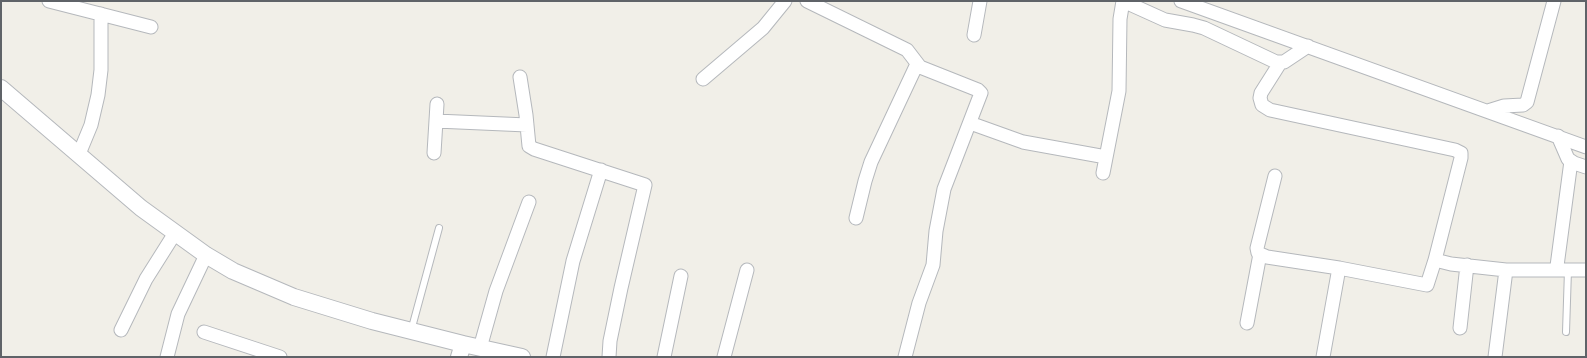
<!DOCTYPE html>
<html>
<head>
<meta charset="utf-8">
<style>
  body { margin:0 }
  #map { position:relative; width:1587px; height:358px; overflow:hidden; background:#f1efe8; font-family:"Public Sans",sans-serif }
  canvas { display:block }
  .frame { position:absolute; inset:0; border:2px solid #5f6368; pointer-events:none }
</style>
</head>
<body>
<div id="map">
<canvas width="1587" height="358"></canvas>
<div class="frame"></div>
</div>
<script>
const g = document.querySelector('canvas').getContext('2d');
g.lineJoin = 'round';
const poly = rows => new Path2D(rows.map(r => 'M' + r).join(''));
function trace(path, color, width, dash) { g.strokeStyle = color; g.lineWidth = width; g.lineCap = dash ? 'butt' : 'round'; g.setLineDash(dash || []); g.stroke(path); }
const service = poly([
  [411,331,439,228],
  [1566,332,1568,270]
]);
const minor = poly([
  [49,1,151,27],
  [807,1,907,50,920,67,978,90,981,93,944,189,936,231,933,265,919,303,905,357],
  [1123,1,1165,20,1193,25,1204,28,1276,62,1284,62,1308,46],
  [1181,1,1586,147],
  [974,35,980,1],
  [1280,63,1261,93,1260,98,1262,105,1270,110,1455,150,1461,153,1461,158,1435,260,1451,264,1506,270,1562,270],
  [520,77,526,115,529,146,534,149,645,185,621,288,610,341,609,357],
  [703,79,763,28,785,1],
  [1488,111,1504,106,1523,105,1527,102,1554,1],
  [436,121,527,125],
  [970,123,1023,142,1106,157],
  [1558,136,1568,159,1574,163,1586,167],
  [434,153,437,104],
  [79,154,91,125,98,95,101,70,101,14],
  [1571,161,1557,266,1562,270,1586,270],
  [1103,173,1119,91,1120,19,1123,1],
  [1275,176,1257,248,1258,253,1260,254,1267,257,1339,268,1427,285,1435,260],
  [856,218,865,181,871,162,917,64],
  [1247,323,1260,254],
  [1460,328,1467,265],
  [121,330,146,279,175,233],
  [204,332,280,357],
  [480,348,496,291,529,202],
  [167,357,178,314,206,255],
  [553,357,573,261,601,170],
  [664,357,681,276],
  [724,357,747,270],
  [1323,357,1339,268],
  [1495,357,1506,270]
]);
const tertiary = poly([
  [1,88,141,208,206,255,233,271,294,297,372,321,463,344,459,357],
  [463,344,522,357]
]);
trace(service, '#b5b8bc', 8);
trace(minor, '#b5b8bc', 15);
trace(tertiary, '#b5b8bc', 18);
trace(service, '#fff', 6);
trace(minor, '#fff', 13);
trace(tertiary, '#fff', 16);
</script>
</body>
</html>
